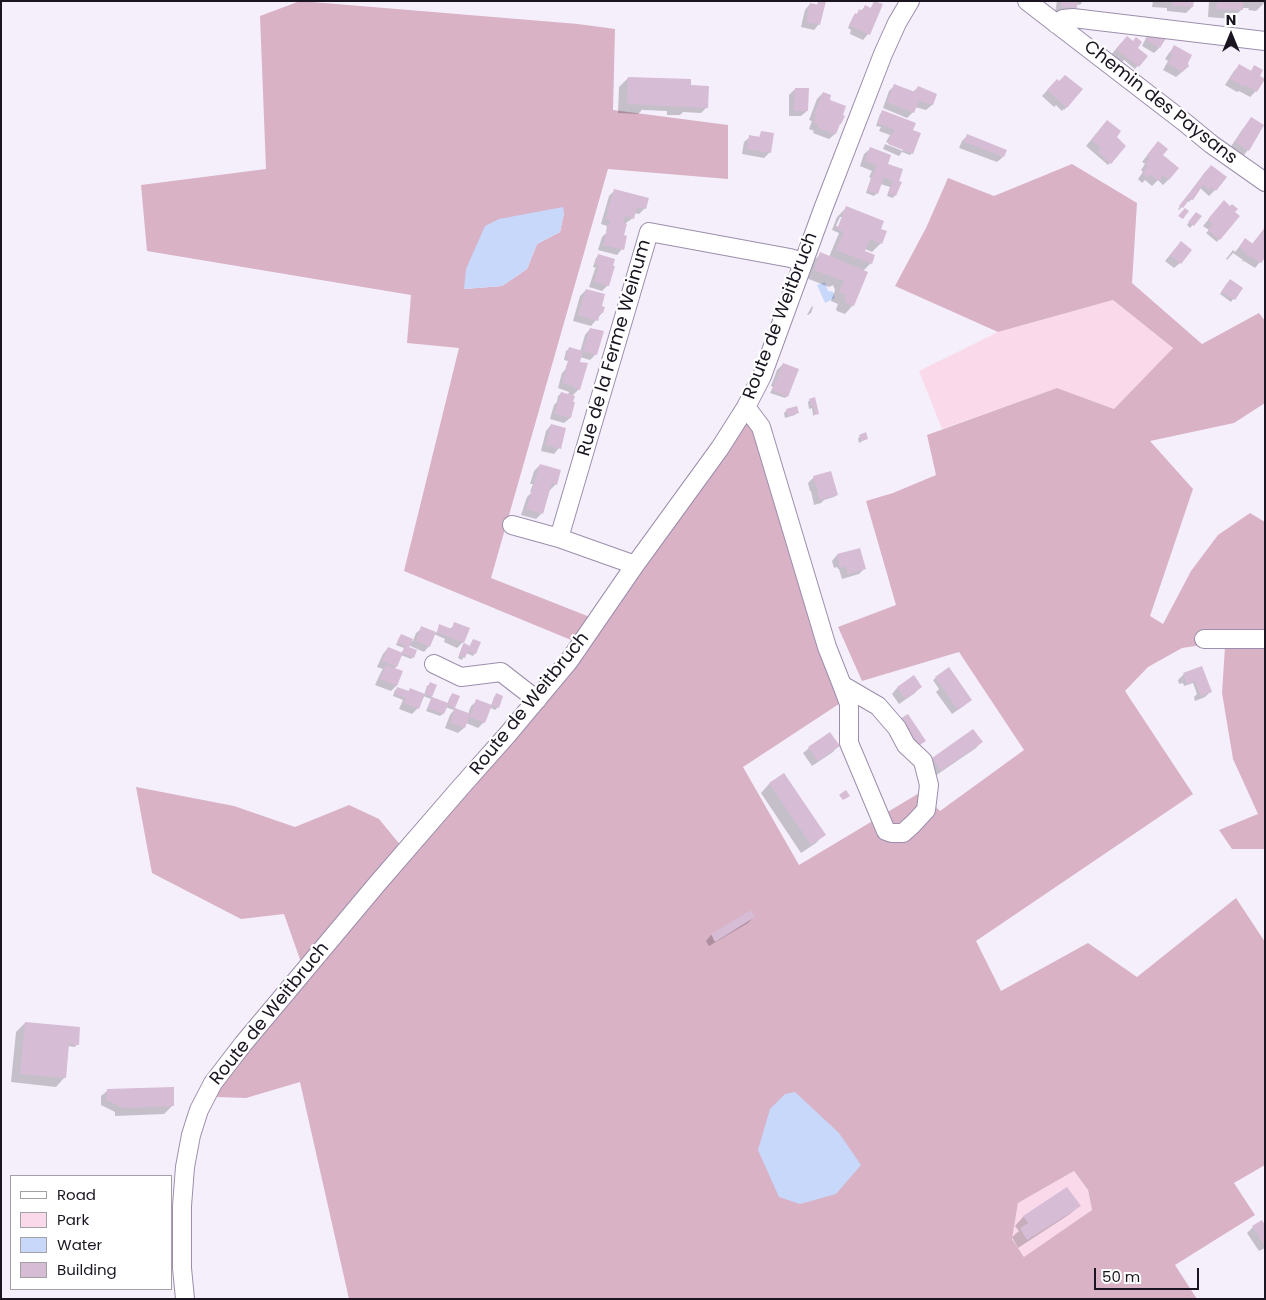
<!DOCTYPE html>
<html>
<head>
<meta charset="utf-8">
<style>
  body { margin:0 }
  #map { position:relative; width:1266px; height:1300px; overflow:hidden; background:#f5effc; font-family:Poppins,sans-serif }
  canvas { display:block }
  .frame { position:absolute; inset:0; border:2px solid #1a1520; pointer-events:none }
  .legend { position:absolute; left:10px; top:1175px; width:162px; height:115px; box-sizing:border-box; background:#fff; border:1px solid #a3a1a6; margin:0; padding:6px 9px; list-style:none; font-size:15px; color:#1a1520 }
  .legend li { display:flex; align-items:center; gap:10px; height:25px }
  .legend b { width:25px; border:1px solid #a3a1a6 }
  .north { position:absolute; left:1206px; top:10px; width:50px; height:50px; -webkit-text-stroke:4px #fff; paint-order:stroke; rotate:0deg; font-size:14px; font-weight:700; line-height:20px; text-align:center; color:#1a1520 }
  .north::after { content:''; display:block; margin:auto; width:18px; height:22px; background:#1a1520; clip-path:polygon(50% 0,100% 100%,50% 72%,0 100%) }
  .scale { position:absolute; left:1094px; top:1268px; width:105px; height:22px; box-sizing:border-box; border:2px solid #1a1520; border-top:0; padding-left:6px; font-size:15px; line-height:18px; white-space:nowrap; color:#1a1520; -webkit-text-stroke:4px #fff; paint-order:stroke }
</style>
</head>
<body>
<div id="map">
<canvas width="1266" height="1300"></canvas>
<div class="frame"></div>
<ul class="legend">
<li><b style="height:6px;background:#fff"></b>Road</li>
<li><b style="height:14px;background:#fadaea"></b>Park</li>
<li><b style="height:14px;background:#c8d8fb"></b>Water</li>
<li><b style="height:14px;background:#d6bcd5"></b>Building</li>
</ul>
<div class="north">N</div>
<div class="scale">50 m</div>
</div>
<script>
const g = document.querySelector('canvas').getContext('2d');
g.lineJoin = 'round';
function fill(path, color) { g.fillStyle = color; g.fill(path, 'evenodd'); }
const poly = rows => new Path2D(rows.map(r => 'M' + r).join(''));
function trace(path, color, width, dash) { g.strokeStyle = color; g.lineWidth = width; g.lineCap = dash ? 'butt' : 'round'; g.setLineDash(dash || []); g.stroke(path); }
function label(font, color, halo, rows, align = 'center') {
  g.font = font + ' Poppins,sans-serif'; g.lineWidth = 4.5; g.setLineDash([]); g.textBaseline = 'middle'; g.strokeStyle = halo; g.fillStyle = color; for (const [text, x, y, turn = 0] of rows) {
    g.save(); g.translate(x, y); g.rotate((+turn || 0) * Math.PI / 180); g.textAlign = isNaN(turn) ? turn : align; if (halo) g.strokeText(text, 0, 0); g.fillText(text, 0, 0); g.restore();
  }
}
fill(poly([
  [1113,300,1173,348,1114,409,1057,388,942,429,919,371,998,332],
  [1074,1171,1088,1190,1092,1210,1025,1258,1012,1239,1018,1203]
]), '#fadaea');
fill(poly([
  [300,1,578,24,615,29,613,110,728,125,728,179,608,169,491,578,600,621,747,419,759,437,845,700,743,767,799,865,921,792,940,811,1024,750,959,652,862,681,838,627,896,605,866,501,893,493,936,475,927,435,1057,388,1114,409,1173,348,1113,300,998,332,895,286,926,228,948,178,994,196,1072,164,1137,203,1132,283,1202,344,1259,313,1265,321,1265,403,1234,423,1150,441,1193,489,1150,616,1163,624,1191,571,1218,535,1250,513,1265,522,1265,849,1232,849,1219,830,1258,814,1233,759,1222,693,1225,647,1202,645,1182,648,1148,667,1125,691,1193,794,976,941,1001,991,1088,943,1137,977,1236,898,1265,942,1265,1165,1234,1183,1255,1215,1175,1265,1197,1299,349,1299,300,1082,246,1098,217,1097,225,1074,588,647,404,571,459,348,407,343,411,295,147,251,141,185,266,169,260,16],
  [564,213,560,232,537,244,527,269,502,286,464,289],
  [1074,1171,1088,1190,1092,1210,1024,1257,1012,1239,1018,1203],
  [136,787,234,806,295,827,349,805,379,819,402,847,302,965,284,914,241,919,152,873]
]), '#d9b2c6');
fill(poly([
  [563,207,564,213,560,232,537,244,527,269,502,286,464,289,466,269,485,226,499,219],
  [825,282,828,291,833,292,835,298,825,303,817,285],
  [795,1092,839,1133,861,1165,836,1194,800,1204,779,1197,758,1150,770,1109,785,1094]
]), '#c8d8fb');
fill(poly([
  [818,1,825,1,819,24,814,30,801,27,805,10,810,4,817,6],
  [875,1,868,34,863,40,850,34,851,30,848,28,853,17,865,7,870,9],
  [1057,1,1083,1,1080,5,1076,4,1076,8,1070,13,1055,12],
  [1153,1,1193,1,1192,7,1186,13,1167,11,1167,8,1152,7],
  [1209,1,1265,1,1265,2,1256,11,1248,10,1249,8,1241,8,1241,10,1232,19,1208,17],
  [1152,32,1159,48,1154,53,1142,46,1146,38],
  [1121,43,1136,48,1146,56,1135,69,1124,60,1121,63,1111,55],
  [1174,47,1186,63,1188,67,1176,77,1163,70,1168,61,1165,59,1169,53],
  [1240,65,1259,75,1263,79,1256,91,1250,97,1239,91,1237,92,1225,85,1234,71],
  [628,78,690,86,707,107,701,113,683,112,680,115,667,115,667,111,643,110,643,109,638,114,618,113,619,87],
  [894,86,912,93,918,87,936,94,932,105,926,110,915,107,913,112,907,118,883,108,889,91],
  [1051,86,1066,106,1066,108,1064,110,1063,109,1062,111,1056,105,1054,107,1042,96],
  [795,89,807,111,801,116,789,116,789,95],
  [823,93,828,101,845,107,835,134,829,139,813,133,814,131,809,129,812,121,809,120,817,99],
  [883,112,912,131,912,153,910,155,902,152,899,156,883,149,885,144,903,151,903,148,886,142,890,135,879,131,881,127,876,126,880,114],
  [1251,118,1248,150,1243,156,1230,148,1242,130],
  [1102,127,1115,137,1110,163,1108,165,1086,146],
  [761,132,770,152,764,158,742,154,744,142,750,137,758,138,759,134,758,143],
  [967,136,1003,157,997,162,959,148,962,141],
  [1153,148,1161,155,1169,179,1163,185,1158,180,1152,186,1145,180,1142,183,1138,179,1143,172,1141,170,1145,164,1142,162],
  [870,149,886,164,902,170,895,195,893,198,887,196,890,187,880,184,876,194,874,196,866,193,871,178,869,177,872,171,860,166,864,154],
  [1211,166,1225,177,1215,190,1209,196,1200,188,1189,202,1187,201,1179,210,1178,209,1205,172],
  [614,191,645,208,639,214,634,213,633,218,626,223,623,234,622,249,617,255,598,250,602,237,607,232,606,232,607,226,601,224,609,196],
  [846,208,880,228,881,243,872,252,865,249,864,250,871,263,863,271,853,305,845,314,837,311,836,309,838,304,831,301,835,290,833,285,829,287,806,278,812,262,821,254,829,257,839,233,832,230,837,217],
  [840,217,843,217,839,227,836,226],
  [1218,208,1219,239,1217,242,1206,233,1209,230,1203,226],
  [1194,216,1200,216,1190,228,1187,225],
  [1265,228,1260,262,1255,268,1244,261,1242,262,1243,260,1233,253,1227,260,1226,259,1233,250,1235,252,1245,240,1252,244],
  [1175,249,1180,263,1174,268,1165,261],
  [598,256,608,285,602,291,589,287,595,269,596,268,593,267,596,258],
  [1227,283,1241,288,1231,302,1220,294],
  [586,290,600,307,602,313,591,326,573,321,580,296],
  [812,306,813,307,811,313,808,315,807,315],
  [590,329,596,354,590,360,580,357,579,389,572,396,571,403,573,403,570,418,564,423,550,419,554,405,557,402,558,396,561,393,568,395,569,392,558,388,562,373,565,370,568,361,564,360,566,351,569,349,580,352,585,335],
  [783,364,787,396,785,398,770,393,773,387,771,386,777,370],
  [814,399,817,413,813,416,812,408,809,409,808,402,810,400],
  [796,408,797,413,795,415,785,418,784,413,786,411],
  [551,425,559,448,554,454,541,451,546,431],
  [860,436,867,438,859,443,858,439],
  [540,465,556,484,550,490,549,489,541,514,536,519,521,515,527,497,532,492,530,492,533,484,530,484,534,471],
  [813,478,837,495,834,497,824,500,821,503,814,505,811,491,810,491,808,483],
  [859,549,865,568,859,574,842,579,839,569,838,569,837,567,834,568,832,561,837,555],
  [455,624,463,642,457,648,444,642,445,639,434,634,429,646,424,652,408,645,413,657,411,659,401,655,396,667,394,669,396,686,391,691,375,685,381,672,383,669,377,667,383,654,388,648,401,654,404,648,396,645,399,638,401,636,413,641,416,633,422,628,436,633,440,626,449,630],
  [473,640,475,653,473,656,466,653,462,660,458,658,463,644,469,647],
  [1201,668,1210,692,1205,697,1195,701,1194,697,1197,694,1193,683,1184,686,1183,683,1179,684,1178,680,1183,675],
  [948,669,965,705,952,714,936,692,939,689,933,680],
  [913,677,920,687,915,693,899,704,892,694,897,688],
  [430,684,435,686,431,697,447,704,450,697,452,695,458,697,454,708,468,714,471,706,477,701,491,706,494,697,497,695,498,707,495,710,489,707,484,722,478,728,466,723,464,728,458,733,445,728,450,715,454,710,445,707,443,714,440,716,426,711,431,699,423,696,418,708,412,714,399,709,403,700,393,696,395,690,398,688,408,692,410,689,424,695,427,686],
  [981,742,976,748,935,776,927,764,933,759],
  [838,746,833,752,812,766,803,753,809,748],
  [784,774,824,834,816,843,801,853,761,793,769,784],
  [750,911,754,917,748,923,709,946,706,941,711,935],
  [25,1023,77,1044,75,1047,68,1046,64,1078,56,1087,11,1082,16,1032],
  [107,1091,173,1105,164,1114,115,1116,115,1112,101,1105,101,1096],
  [1067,1189,1079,1206,1070,1214,1018,1248,1012,1237,1019,1231,1015,1226,1023,1217],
  [1253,1227,1265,1227,1265,1248,1259,1251,1247,1233]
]), '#0003');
fill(poly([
  [819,1,826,1,820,25,806,22,810,3,819,5],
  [874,1,883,4,870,35,849,25,855,13,857,14,859,9,862,11,865,5,871,8],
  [1061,1,1078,1,1077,8,1061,7],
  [1173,1,1194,1,1193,7,1172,6],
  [1217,1,1243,1,1243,10,1216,9],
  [1151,31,1169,33,1160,48,1146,40],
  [1127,36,1133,41,1136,37,1142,42,1138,48,1148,56,1139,67,1116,49],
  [1174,45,1192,55,1188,63,1189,67,1185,67,1183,72,1168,64,1173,55,1170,53],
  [1239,64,1251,71,1254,65,1263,70,1260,76,1265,79,1257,92,1245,85,1244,87,1230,79],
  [1065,75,1083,89,1067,108,1047,90,1057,79,1059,81],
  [628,77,691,79,691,85,709,86,708,108,627,104],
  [894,84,915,92,918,86,937,94,933,105,919,101,914,113,887,102],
  [795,88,809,88,808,111,794,111],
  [823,92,831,95,830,100,846,106,843,115,845,116,841,124,840,124,836,134,818,128,819,125,814,123,817,115,814,114],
  [882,110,916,123,913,130,921,133,913,154,888,144,891,134,893,134,895,130,878,123],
  [1251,117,1264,125,1249,151,1235,142],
  [1107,120,1121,131,1117,137,1126,146,1111,164,1098,152,1101,148,1091,140],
  [761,131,774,133,771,153,747,149,749,135,760,137],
  [967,134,1007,150,1004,157,964,142],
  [1158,141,1168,149,1163,155,1179,168,1169,180,1163,175,1159,181,1151,175,1148,178,1142,173,1148,166,1145,164,1150,158,1147,155],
  [870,147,891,155,888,164,903,169,899,181,902,182,896,196,888,193,893,181,884,177,878,194,867,190,877,165,865,161],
  [1211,165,1227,177,1216,191,1211,187,1209,190,1203,185,1193,200,1188,199,1187,200,1188,201,1183,208,1179,206],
  [614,189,649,198,646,209,637,207,634,219,625,216,623,223,627,224,624,235,627,236,624,250,603,245,610,220,606,219],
  [1224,200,1230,206,1232,204,1238,209,1235,212,1240,216,1220,240,1208,230,1213,224,1208,219],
  [846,206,884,221,881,229,887,231,882,244,870,239,865,251,875,255,872,264,836,250,844,232,837,229],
  [1185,208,1189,211,1183,219,1178,216],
  [1196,212,1202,216,1194,226,1188,222],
  [1265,227,1265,254,1264,255,1265,258,1261,263,1250,256,1249,257,1246,255,1248,254,1239,247,1245,238,1253,244],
  [1181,241,1192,250,1181,264,1170,255],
  [820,252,868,272,854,306,846,303,844,299,846,295,839,292,844,281,814,270],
  [598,254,615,259,613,266,615,266,609,286,594,282,599,266,595,264],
  [1230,279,1243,288,1235,300,1221,292],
  [586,289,605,294,602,306,605,307,603,313,600,313,598,321,578,315],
  [590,328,604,331,597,355,583,351],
  [569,347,583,351,580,362,588,363,580,390,573,388,574,386,562,383,569,358,566,357],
  [783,363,799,369,788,397,772,390],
  [561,392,575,396,573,402,575,402,571,418,555,414],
  [815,397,819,414,815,415,814,406,812,407,809,399],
  [797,406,799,413,788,416,786,409],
  [551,424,566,428,561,449,546,445],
  [866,432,868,439,862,441,859,435],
  [540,464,561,470,557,485,552,483,543,514,526,509],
  [831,471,838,495,819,500,817,486,815,485,813,476],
  [860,548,866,569,848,574,846,566,840,568,837,554],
  [454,622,470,628,464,643,437,632,439,624,452,629],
  [421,626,436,632,430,647,416,641],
  [401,634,413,639,409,647,417,650,414,658,402,653,405,646,397,642],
  [473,639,481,642,476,654,468,651,465,658,459,655,464,643,470,646],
  [388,647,403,653,397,667,382,661],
  [386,665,403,671,397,686,380,679],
  [1202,666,1212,692,1201,696,1195,681,1187,684,1183,673],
  [949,667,972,700,958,710,935,677],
  [914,675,922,687,905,699,897,687],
  [430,682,437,685,432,697,448,703,452,693,460,696,455,708,448,705,444,714,428,708,432,697,425,694],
  [397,687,409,691,410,688,425,694,419,709,404,703,406,698,395,694],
  [496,693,503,696,499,708,492,705],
  [476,699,492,705,485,723,469,717,465,728,450,723,455,708,471,714],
  [908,714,926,741,915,748,898,720],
  [973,729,983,742,941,771,932,758],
  [830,732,840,746,818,761,808,747],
  [784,773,826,835,811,845,769,783],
  [846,790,850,796,843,800,839,795],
  [751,910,755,917,715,942,711,934],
  [25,1022,80,1027,79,1045,69,1044,66,1078,20,1074],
  [174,1087,174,1106,124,1108,106,1100,107,1089],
  [1067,1187,1081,1206,1027,1240,1020,1228,1028,1223,1023,1216],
  [1262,1220,1265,1225,1265,1246,1252,1226]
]), '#d6bcd5');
const minor = poly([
  [1027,1,1183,121,1211,144,1265,182],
  [1056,24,1063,19,1073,18,1265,41],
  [746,407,761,427,827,647,842,685,878,706,897,728,906,745,923,761,929,785,926,810,913,824,903,833,892,833,886,831,849,743,849,704,842,685],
  [512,525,559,538],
  [635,565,559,538,649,232,790,258,803,262],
  [1204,639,1265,639],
  [434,664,461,677,501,672,537,700],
  [185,1299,182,1268,182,1206,185,1167,191,1135,199,1110,213,1083,243,1044,377,884,460,788,508,734,569,661,635,565,720,448,746,407,762,376,823,209,883,54,897,23,910,1]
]);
trace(minor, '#9c8eac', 20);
trace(minor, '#fff', 18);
label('18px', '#1a1520', '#fff', [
  ["Chemin des Paysans",1160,103,38],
  ["Route de Weitbruch",781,316,-69],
  ["Rue de la Ferme Weinum",615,348,-74],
  ["Route de Weitbruch",530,704,-51],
  ["Route de Weitbruch",270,1014,-51]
]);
</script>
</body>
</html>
